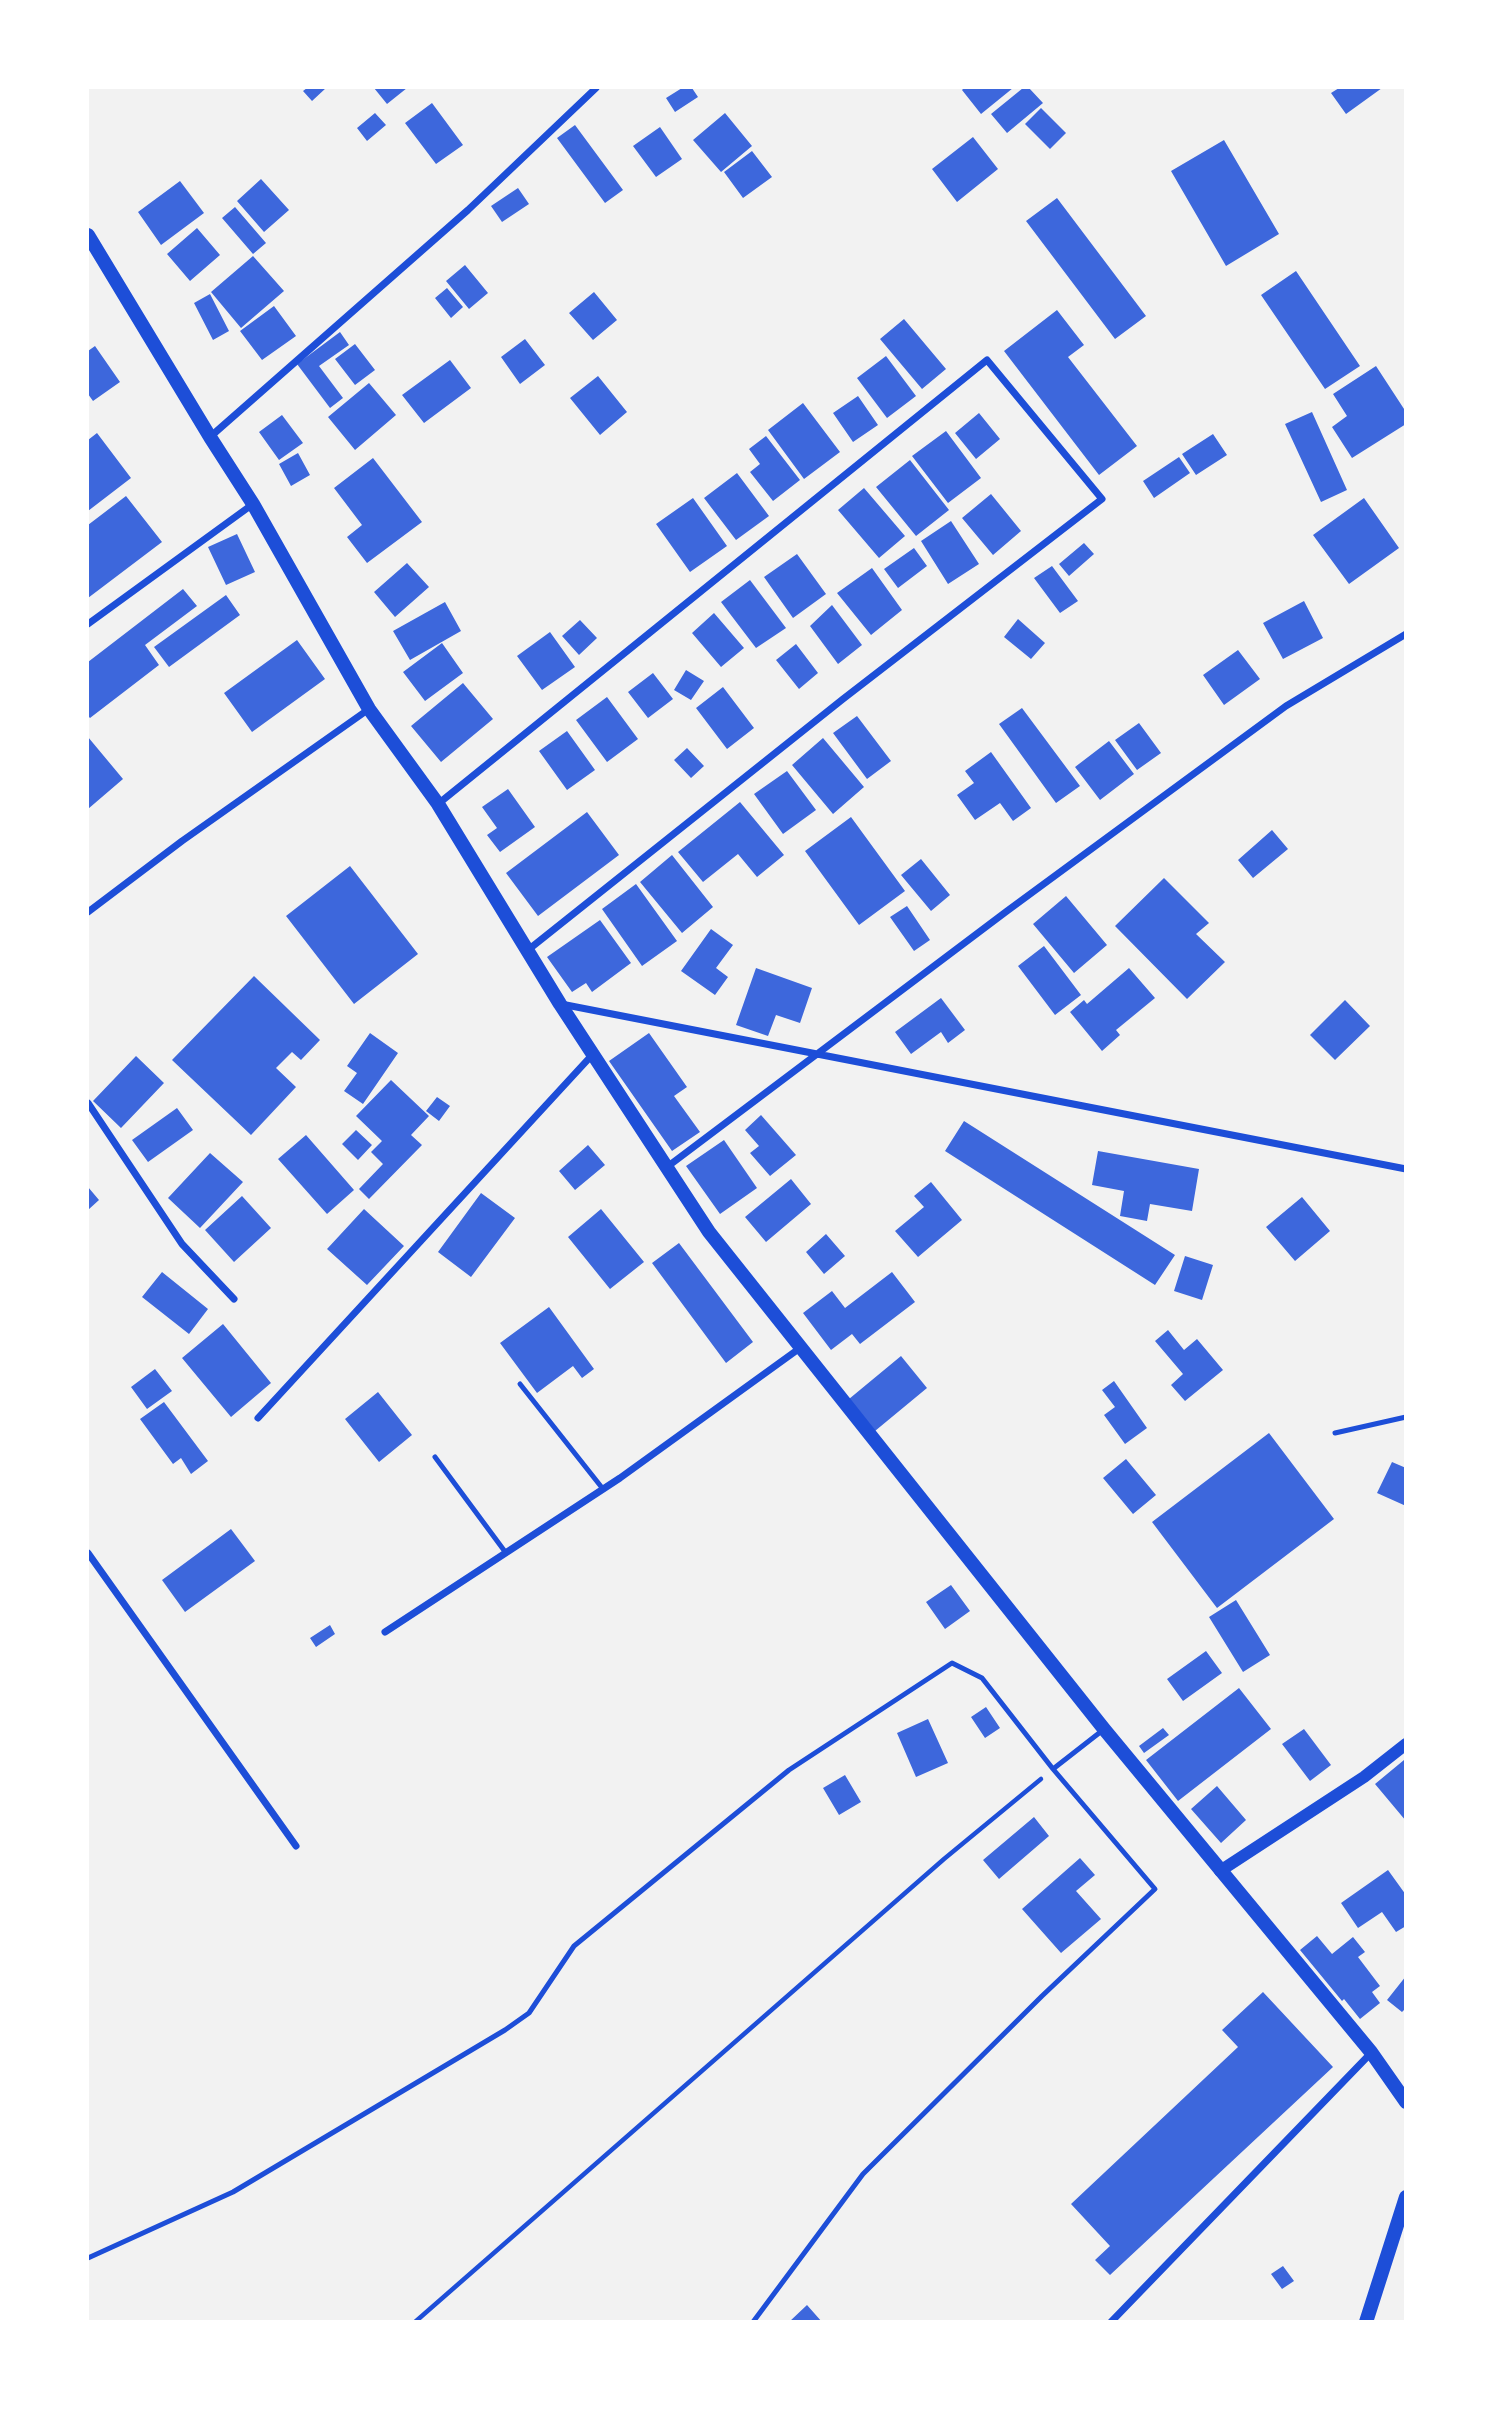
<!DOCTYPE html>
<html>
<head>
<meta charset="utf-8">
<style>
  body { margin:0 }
  #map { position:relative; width:1493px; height:2409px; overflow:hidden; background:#f2f2f2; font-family:"PT Sans",sans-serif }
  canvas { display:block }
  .frame { position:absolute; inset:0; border:89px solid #fff; pointer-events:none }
</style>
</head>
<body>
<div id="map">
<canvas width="1493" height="2409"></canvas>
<div class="frame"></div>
</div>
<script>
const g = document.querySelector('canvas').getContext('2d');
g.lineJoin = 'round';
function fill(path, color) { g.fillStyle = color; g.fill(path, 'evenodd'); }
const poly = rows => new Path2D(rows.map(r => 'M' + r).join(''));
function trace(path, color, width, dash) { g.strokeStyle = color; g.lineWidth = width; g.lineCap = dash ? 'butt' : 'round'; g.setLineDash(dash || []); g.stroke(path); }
fill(poly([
  [307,88,326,88,312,101,303,91],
  [374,88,407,88,387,104],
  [682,88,692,88,698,97,675,112,666,98],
  [964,88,1013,88,981,114,962,90],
  [1023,88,1029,88,1043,103,1007,133,991,114],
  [1339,88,1382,88,1346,114,1331,93],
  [432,103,463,145,436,164,405,123],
  [1041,108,1066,133,1050,149,1025,124],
  [375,113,386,125,367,141,357,128],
  [725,113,752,146,721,172,693,140],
  [575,125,623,190,605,203,557,138],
  [660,127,682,159,656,177,633,146],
  [973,137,998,169,957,202,932,169],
  [1224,140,1279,234,1226,266,1171,171],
  [752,151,772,177,743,198,724,172],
  [261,179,289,210,264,232,237,201],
  [180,181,204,213,161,245,138,212],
  [518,188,529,204,502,222,491,206],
  [1057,198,1146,316,1115,339,1026,221],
  [235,207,266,243,253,254,222,218],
  [197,228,220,255,190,281,167,254],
  [253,256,284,291,241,328,211,292],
  [465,265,488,293,469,309,446,281],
  [1296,271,1360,366,1325,389,1261,295],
  [447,288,463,307,451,318,435,298],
  [594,292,617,320,593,340,569,313],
  [210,294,229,331,213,340,194,303],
  [274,306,296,336,262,360,240,331],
  [1057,310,1084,345,1068,357,1137,446,1099,475,1004,351],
  [904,319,946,369,922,389,880,339],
  [340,332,349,345,319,366,343,398,330,408,297,364],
  [525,339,545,365,520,384,501,357],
  [355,344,375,370,355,385,335,359],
  [95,346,120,382,93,401,88,394,88,351],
  [886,356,916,396,887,418,857,378],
  [450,360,471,388,424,423,402,395],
  [1376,366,1406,412,1406,424,1352,458,1332,427,1347,416,1333,394],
  [598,376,627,412,600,435,570,398],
  [369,383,396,415,355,450,328,417],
  [858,396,878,425,853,442,833,413],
  [803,403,840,452,804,479,768,430],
  [1312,412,1347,490,1321,502,1285,424],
  [979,413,1000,439,976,459,955,433],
  [282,415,303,443,279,460,259,432],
  [946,431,981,478,948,503,912,456],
  [97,433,131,478,88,511,88,440],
  [1213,434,1227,455,1196,475,1182,454],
  [766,436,800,480,773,501,750,472,760,464,749,449],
  [298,453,310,475,291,486,279,464],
  [1179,457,1190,473,1154,498,1143,481],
  [373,458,422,522,367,563,347,537,362,525,334,488],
  [910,460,949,510,916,536,876,487],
  [737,473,769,516,736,540,704,498],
  [864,488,905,536,879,558,838,510],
  [991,494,1021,531,993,555,962,518],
  [126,496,162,542,88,598,88,525],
  [693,498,727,546,690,572,656,524],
  [1364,498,1399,548,1349,584,1313,535],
  [951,521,979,564,948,584,921,541],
  [237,534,255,572,226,585,208,547],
  [1084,543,1094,554,1069,576,1059,564],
  [914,548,927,566,898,588,884,569],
  [797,554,826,594,793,618,764,577],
  [407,563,429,587,395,617,374,592],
  [1052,566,1078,601,1060,613,1034,578],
  [872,568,902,610,871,635,837,593],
  [750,580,786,628,756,648,721,602],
  [183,589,197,606,145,645,159,665,90,718,88,716,88,662],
  [226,595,240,615,169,667,154,647],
  [1304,601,1323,638,1283,659,1263,623],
  [445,602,461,631,410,660,393,631],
  [832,605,862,645,838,664,810,626],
  [714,613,744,648,721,667,692,633],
  [1018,619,1045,643,1031,659,1004,637],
  [580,620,597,638,579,655,562,636],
  [550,632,575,667,542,690,517,656],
  [297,640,325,679,252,732,224,693],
  [442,643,463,673,425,701,403,672],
  [796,644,818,673,799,689,776,660],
  [1238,650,1260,679,1224,705,1203,675],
  [686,670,704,681,691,700,674,690],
  [653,673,673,699,648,718,628,692],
  [463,683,493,719,441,762,411,726],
  [723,687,754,728,727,749,696,708],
  [607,697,638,739,607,762,576,720],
  [1022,708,1080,786,1056,803,999,724],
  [857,716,891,761,867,779,833,733],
  [1139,723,1161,753,1137,770,1115,740],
  [567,731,595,770,567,790,539,751],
  [88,737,123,779,88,809],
  [823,738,864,787,833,814,792,765],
  [1109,741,1134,774,1100,800,1075,767],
  [687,748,704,766,691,778,674,760],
  [991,752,1031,808,1013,821,1000,803,975,820,957,795,974,783,965,771],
  [787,771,816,810,783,834,754,794],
  [508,789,535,827,500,852,487,835,497,828,482,807],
  [740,802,784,855,757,877,738,854,703,882,678,852],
  [587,812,619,855,538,916,506,873],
  [851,817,905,891,859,925,805,851],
  [1272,830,1288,849,1253,878,1238,860],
  [672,855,713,907,682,933,640,882],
  [921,859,950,895,931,911,901,875],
  [350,866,418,954,354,1004,286,916],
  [1164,878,1209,923,1196,934,1225,962,1187,999,1115,926],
  [636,884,677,941,642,966,602,909],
  [1066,896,1107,945,1074,973,1033,924],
  [907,906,930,940,914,951,890,917],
  [600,920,631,963,592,992,586,983,572,992,547,957],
  [711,929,733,945,716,968,728,977,715,995,681,971],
  [1044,946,1081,995,1055,1015,1018,966],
  [756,968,812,988,800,1023,776,1015,768,1036,736,1025],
  [1129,968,1155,998,1116,1030,1120,1035,1102,1051,1070,1012,1084,1000,1087,1004],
  [254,976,320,1040,301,1060,292,1052,276,1068,296,1087,251,1135,172,1060],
  [941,998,965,1030,948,1043,941,1032,911,1054,895,1032],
  [1345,1000,1370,1026,1335,1060,1310,1035],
  [370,1033,398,1053,363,1104,344,1091,357,1073,347,1066],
  [649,1033,687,1087,674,1096,700,1132,672,1151,609,1061],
  [136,1056,164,1083,121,1128,93,1101],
  [391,1080,429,1116,411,1135,422,1145,369,1199,359,1189,383,1164,371,1152,382,1141,356,1116],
  [437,1097,450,1106,439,1121,426,1111],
  [177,1108,193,1130,148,1162,132,1140],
  [761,1115,796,1155,770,1176,750,1153,759,1146,745,1130],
  [964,1121,1175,1255,1155,1285,945,1151],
  [356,1130,372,1145,358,1160,342,1144],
  [306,1135,354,1190,327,1214,278,1159],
  [724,1140,757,1188,720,1214,686,1166],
  [588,1145,605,1165,575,1190,559,1171],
  [1098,1151,1199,1169,1192,1211,1150,1204,1147,1221,1120,1216,1124,1191,1092,1185],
  [210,1153,243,1182,200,1228,168,1198],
  [791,1179,811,1204,766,1242,745,1217],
  [931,1182,962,1220,918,1257,895,1231,924,1207,914,1196],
  [88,1187,99,1200,88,1210],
  [481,1193,515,1218,471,1277,438,1252],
  [242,1196,271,1228,234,1262,205,1230],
  [1302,1197,1330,1231,1295,1261,1266,1227],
  [364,1209,404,1246,367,1285,327,1249],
  [601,1209,644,1262,610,1289,568,1237],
  [826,1234,845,1256,824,1274,806,1252],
  [679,1243,753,1342,726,1363,652,1263],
  [1185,1256,1213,1265,1202,1300,1174,1291],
  [162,1272,208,1309,189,1334,142,1297],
  [892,1272,915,1302,860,1344,852,1334,831,1350,803,1313,832,1291,845,1308],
  [549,1307,594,1369,582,1378,573,1366,537,1393,500,1343],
  [223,1324,271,1383,231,1417,182,1358],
  [1168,1330,1184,1350,1197,1339,1223,1370,1185,1401,1171,1385,1183,1374,1155,1341],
  [901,1356,927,1388,875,1431,849,1399],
  [155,1369,172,1391,147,1409,131,1387],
  [1114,1381,1147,1428,1125,1444,1104,1415,1115,1407,1102,1390],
  [378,1392,412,1435,379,1462,345,1419],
  [164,1402,208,1461,191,1474,181,1458,173,1464,140,1419],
  [1269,1433,1334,1519,1217,1608,1152,1522],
  [1126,1459,1156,1495,1133,1514,1103,1478],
  [1392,1462,1406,1468,1406,1506,1377,1493],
  [231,1529,255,1561,185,1612,162,1580],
  [951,1585,970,1611,945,1629,926,1602],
  [1236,1600,1270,1655,1243,1672,1209,1617],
  [330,1625,335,1634,316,1647,310,1638],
  [1206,1651,1222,1673,1183,1701,1167,1679],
  [1239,1688,1271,1729,1178,1801,1146,1760],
  [986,1707,1000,1728,985,1738,971,1717],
  [928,1719,948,1763,916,1777,897,1733],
  [1163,1728,1169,1735,1144,1753,1139,1746],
  [1304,1729,1331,1765,1310,1781,1282,1744],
  [1404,1760,1406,1762,1406,1821,1375,1784],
  [845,1775,861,1802,839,1815,823,1788],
  [1217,1786,1246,1820,1221,1843,1191,1809],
  [1034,1817,1049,1836,999,1879,983,1860],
  [1080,1858,1095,1875,1076,1891,1101,1919,1061,1953,1022,1909],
  [1388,1870,1406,1895,1406,1926,1396,1932,1382,1912,1358,1928,1341,1903],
  [1317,1936,1332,1954,1353,1937,1365,1952,1358,1957,1380,1986,1372,1992,1380,2003,1360,2019,1344,1999,1342,2001,1300,1950],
  [1406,1976,1406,2008,1402,2012,1387,2000],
  [1263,1992,1333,2067,1110,2275,1095,2260,1110,2246,1071,2204,1238,2047,1222,2030],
  [1283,2266,1294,2281,1282,2289,1271,2274],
  [807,2305,822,2322,789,2322]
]), '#3d67dc');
trace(poly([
  [415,2322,944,1859,1041,1779]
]), '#1d4ed8', 4.5);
trace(poly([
  [520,1384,603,1489],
  [1335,1433,1406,1417],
  [435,1457,506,1553],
  [1053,1769,1103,1730],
  [88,2258,233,2192,505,2030,529,2013,574,1946,789,1770,952,1663,982,1678,1053,1769,1155,1889,1042,1996,863,2174,753,2322]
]), '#1d4ed8', 5);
trace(poly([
  [210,437,468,210,596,88],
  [88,624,253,504],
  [438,804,987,360,1102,499,843,699,528,950],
  [88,912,182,841,369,709],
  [561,1004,1406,1169],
  [88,1103,182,1244,234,1299],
  [667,1167,1007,911,1286,706,1406,634],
  [258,1418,593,1054],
  [88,1553,296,1846],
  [385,1632,620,1478,800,1348],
  [1111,2322,1371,2053]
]), '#1d4ed8', 7);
trace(poly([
  [1220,1871,1364,1777,1406,1744]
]), '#1d4ed8', 12);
trace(poly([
  [88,235,210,437,253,504,369,709,438,804,560,1004,709,1232,1104,1729,1371,2052,1406,2102],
  [1366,2322,1406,2197]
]), '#1d4ed8', 14);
</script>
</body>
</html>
